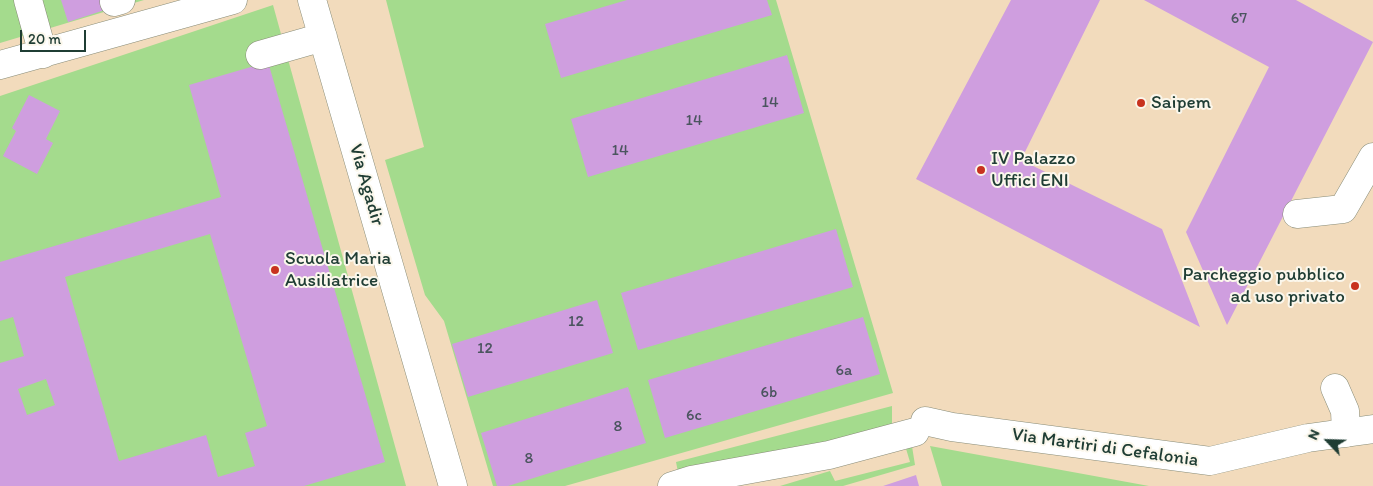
<!DOCTYPE html>
<html>
<head>
<meta charset="utf-8">
<style>
  body { margin:0 }
  #map { position:relative; width:1373px; height:486px; overflow:hidden; background:#f2dbbc; font-family:Itim,sans-serif }
  canvas { display:block }
  .north { position:absolute; left:1303px; top:416px; width:50px; height:50px; -webkit-text-stroke:4px #fbf7ec; paint-order:stroke; rotate:294deg; font-size:14px; font-weight:700; line-height:20px; text-align:center; color:#1f3d34 }
  .north::after { content:''; display:block; margin:auto; width:18px; height:22px; background:#1f3d34; clip-path:polygon(50% 0,100% 100%,50% 72%,0 100%) }
  .scale { position:absolute; left:20px; top:30px; width:66px; height:22px; box-sizing:border-box; border:2px solid #1f3d34; border-top:0; padding-left:6px; font-size:15px; line-height:18px; white-space:nowrap; color:#1f3d34; -webkit-text-stroke:4px #fbf7ec; paint-order:stroke }
</style>
</head>
<body>
<div id="map">
<canvas width="1373" height="486"></canvas>
<div class="north">N</div>
<div class="scale">20 m</div>
</div>
<script>
const g = document.querySelector('canvas').getContext('2d');
g.lineJoin = 'round';
function fill(path, color) { g.fillStyle = color; g.fill(path, 'evenodd'); }
const poly = rows => new Path2D(rows.map(r => 'M' + r).join(''));
function trace(path, color, width, dash) { g.strokeStyle = color; g.lineWidth = width; g.lineCap = dash ? 'butt' : 'round'; g.setLineDash(dash || []); g.stroke(path); }
function label(font, color, halo, rows, align = 'center') {
  g.font = font + ' Itim,sans-serif'; g.lineWidth = 4; g.setLineDash([]); g.textBaseline = 'middle'; g.strokeStyle = halo; g.fillStyle = color; for (const [text, x, y, turn = 0] of rows) {
    g.save(); g.translate(x, y); g.rotate((+turn || 0) * Math.PI / 180); g.textAlign = isNaN(turn) ? turn : align; if (halo) g.strokeText(text, 0, 0); g.fillText(text, 0, 0); g.restore();
  }
}
fill(poly([
  [0,0,144,0,0,43],
  [386,0,776,0,893,393,565,486,493,486,444,321,425,295,385,160,424,147],
  [273,5,406,486,0,486,0,96],
  [892,406,892,426,679,477,676,462],
  [911,440,915,465,843,486,780,486,830,471,835,481,910,462,904,442],
  [930,446,1149,486,942,486]
]), '#a4db8d');
fill(poly([
  [61,0,108,0,111,8,68,22],
  [627,0,767,0,772,15,561,78,545,24],
  [1011,0,1100,0,1021,160,1162,229,1200,327,916,179],
  [1144,0,1296,0,1373,42,1227,325,1186,232,1269,67],
  [787,55,804,113,588,177,571,119],
  [268,62,385,462,304,486,0,486,0,363,24,356,13,317,0,321,0,262,221,197,189,85],
  [210,234,267,426,245,433,255,466,218,477,206,435,119,461,65,277],
  [46,379,55,405,27,415,18,389],
  [29,95,60,111,46,139,53,143,37,174,3,156,16,131,12,128],
  [836,229,853,287,638,350,621,293],
  [597,300,613,353,468,397,452,344],
  [863,317,880,374,665,438,648,380],
  [628,387,646,443,508,486,497,486,481,433],
  [916,475,919,486,883,486]
]), '#cf9edf');
const minor = poly([
  [28,0,43,54],
  [312,0,453,486],
  [114,2,121,0],
  [260,55,323,37],
  [0,65,233,0],
  [1297,214,1343,209,1373,157],
  [1335,388,1345,411,1346,433],
  [925,421,952,427,1210,461,1308,438,1373,429],
  [672,486,691,480,829,455,915,432]
]);
trace(minor, '#888c78', 29);
trace(minor, '#fff', 28);
for (const [x, y, r, color] of [
  [1141,103,5,"#c8321e"],
  [981,170,5,"#c8321e"],
  [275,270,5,"#c8321e"],
  [1355,286,5,"#c8321e"]
]) { const dot = new Path2D(); dot.arc(x, y, r, 0, 2 * Math.PI); g.fillStyle = color; g.fill(dot); trace(dot, '#fbf7ec', 2); }
label('16px', '#4b555f', null, [
  ["67",1239,19],
  ["14",770,103],
  ["14",694,121],
  ["14",620,151],
  ["12",576,322],
  ["12",485,349],
  ["6a",844,371],
  ["6b",769,393],
  ["6c",694,416],
  ["8",618,427],
  ["8",529,459]
]);
label('19px', '#1f3d34', '#fbf7ec', [
  ["Saipem",1151,103],
  ["IV Palazzo",991,159],
  ["Uffici ENI",991,181],
  ["Scuola Maria",285,259],
  ["Ausiliatrice",285,281],
  ["Parcheggio pubblico",1345,275,"right"],
  ["ad uso privato",1345,297,"right"]
], 'left');
label('19px', '#1f3d34', '#fbf7ec', [
  ["Via Agadir",366,185,74],
  ["Via Martiri di Cefalonia",1105,448,8]
]);
</script>
</body>
</html>
